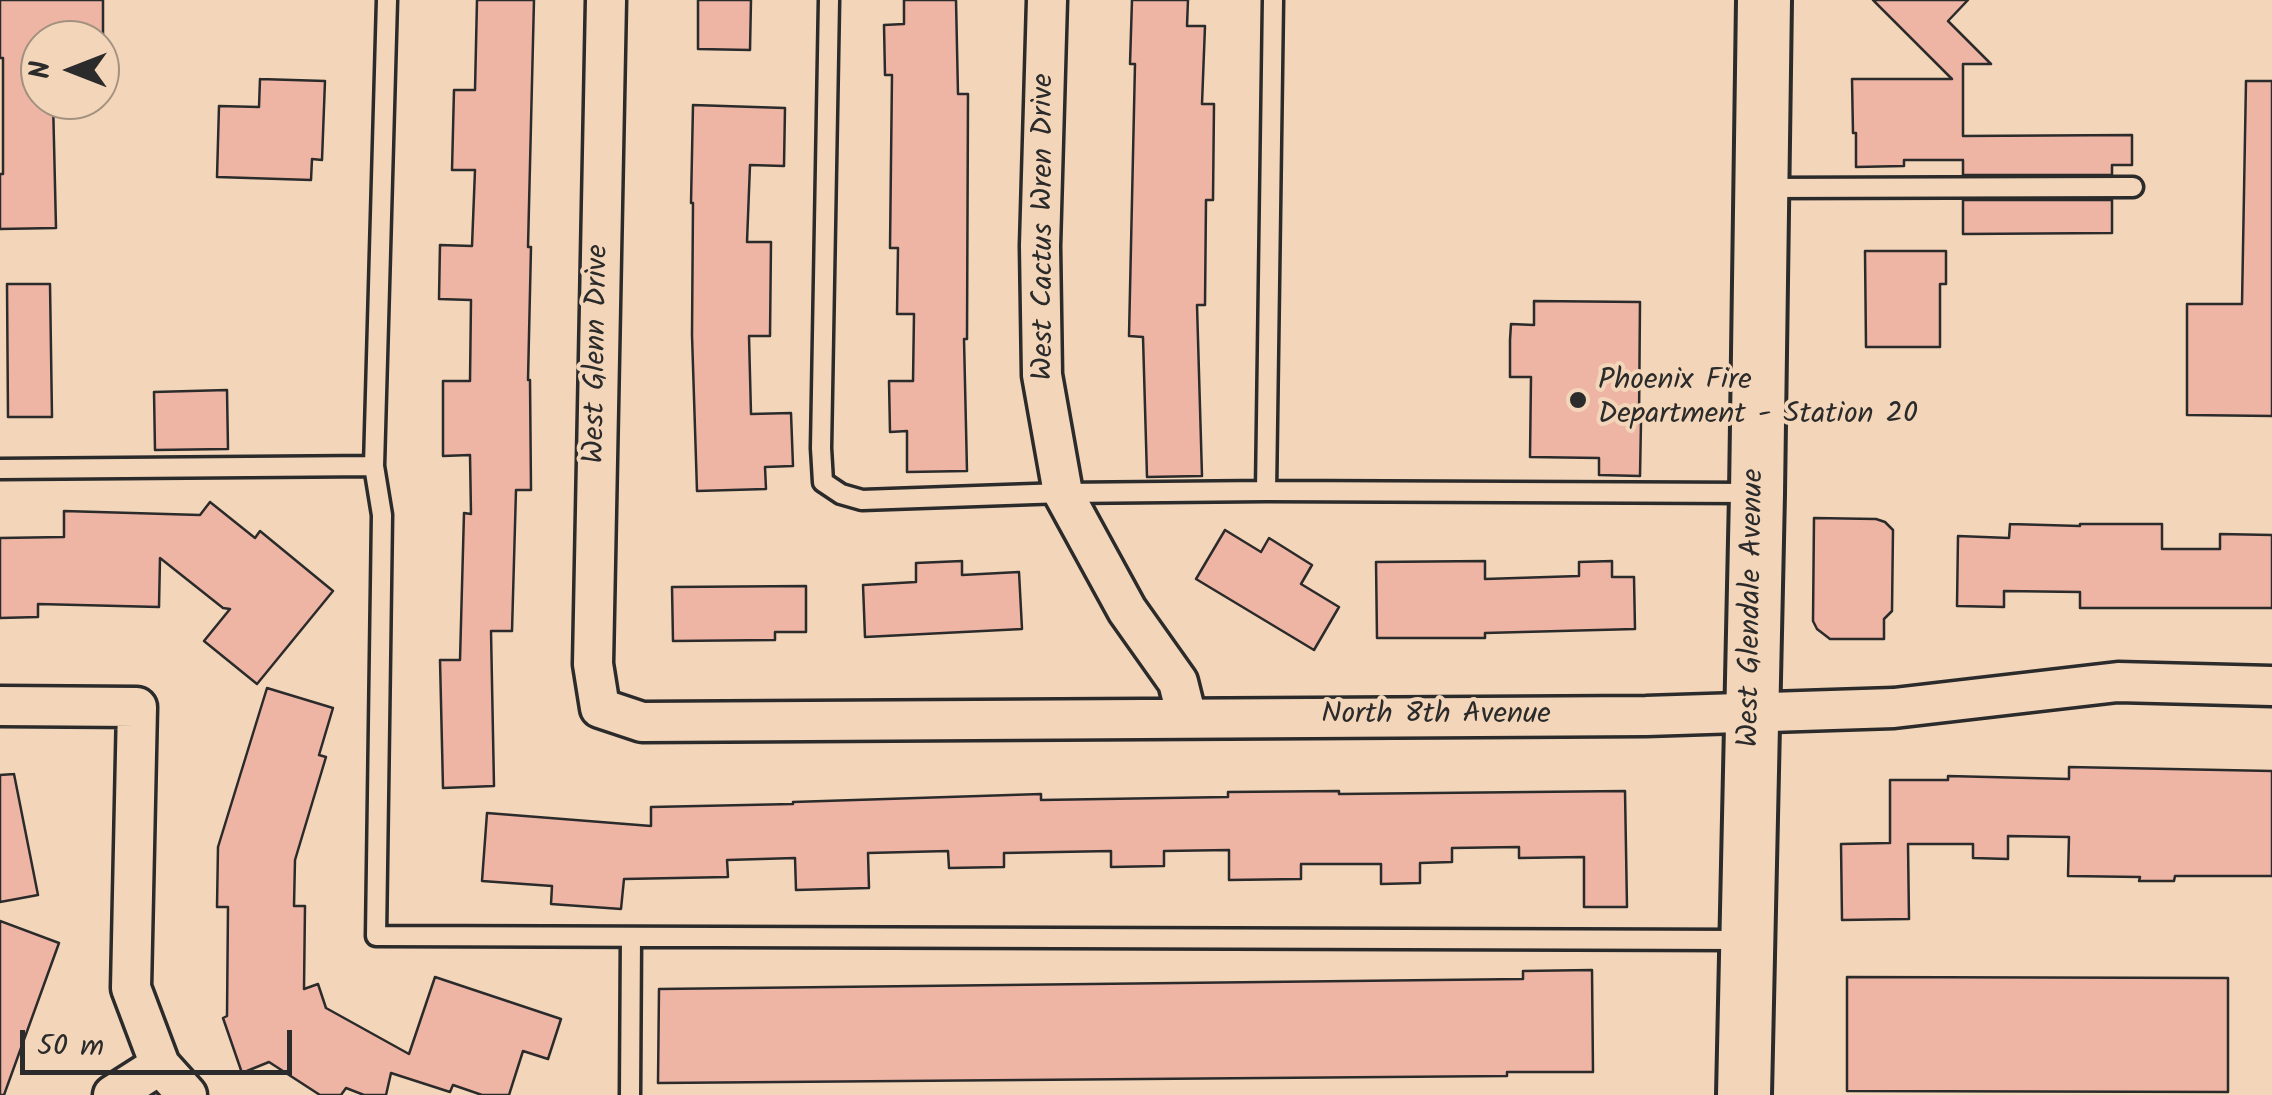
<!DOCTYPE html>
<html>
<head>
<meta charset="utf-8">
<style>
  body { margin:0 }
  #map { position:relative; width:2272px; height:1095px; overflow:hidden; background:#f3d5b9; font-family:Kalam,sans-serif }
  canvas { display:block }
  .north { position:absolute; left:20px; top:20px; width:100px; height:100px; box-sizing:border-box; background:#f3d5b9; border:2px solid #a39180; border-radius:50%; rotate:270deg; font-size:28px; font-weight:700; line-height:40px; text-align:center; color:#2b2b2b }
  .north::after { content:''; display:block; margin:auto; width:35px; height:45px; background:#2b2b2b; clip-path:polygon(50% 0,100% 100%,50% 72%,0 100%) }
  .scale { position:absolute; left:20px; top:1030px; width:272px; height:45px; box-sizing:border-box; border:5px solid #2b2b2b; border-top:0; padding-left:12px; font-size:30px; line-height:35px; white-space:nowrap; color:#2b2b2b; -webkit-text-stroke:8px #f3d5b9; paint-order:stroke }
</style>
</head>
<body>
<div id="map">
<canvas width="2272" height="1095"></canvas>
<div class="north">N</div>
<div class="scale">50 m</div>
</div>
<script>
const g = document.querySelector('canvas').getContext('2d');
g.lineJoin = 'round';
function fill(path, color) { g.fillStyle = color; g.fill(path, 'evenodd'); }
const poly = rows => new Path2D(rows.map(r => 'M' + r).join(''));
function trace(path, color, width, dash) { g.strokeStyle = color; g.lineWidth = width; g.lineCap = dash ? 'butt' : 'round'; g.setLineDash(dash || []); g.stroke(path); }
function label(font, color, halo, rows, align = 'center') {
  g.font = font + ' Kalam,sans-serif'; g.lineWidth = 8; g.setLineDash([]); g.textBaseline = 'middle'; g.strokeStyle = halo; g.fillStyle = color; for (const [text, x, y, turn = 0] of rows) {
    g.save(); g.translate(x, y); g.rotate((+turn || 0) * Math.PI / 180); g.textAlign = isNaN(turn) ? turn : align; if (halo) g.strokeText(text, 0, 0); g.fillText(text, 0, 0); g.restore();
  }
}
const building = poly([
  [0,0,103,0,103,40,40,40,40,100,53,100,56,228,0,229,0,174,3,174,3,58,0,58,0,0],
  [477,0,534,0,528,247,531,247,528,380,530,380,531,490,516,490,512,631,491,631,494,786,443,788,440,660,460,660,464,513,471,514,470,455,443,456,443,381,470,381,471,300,439,299,440,245,472,246,475,170,452,170,454,90,475,90,477,0],
  [698,0,751,0,750,50,698,49,698,0],
  [904,0,956,0,958,94,968,94,967,339,964,339,967,471,907,472,907,431,890,432,889,381,913,381,914,314,897,314,898,248,890,248,892,75,885,75,884,25,904,24,904,0],
  [1132,0,1188,0,1187,26,1205,26,1202,104,1214,104,1213,200,1206,200,1205,305,1197,305,1202,476,1147,477,1143,337,1129,336,1135,64,1130,64,1132,0],
  [1873,0,1968,0,1948,21,1991,64,1963,64,1963,136,2132,135,2132,165,2112,165,2112,175,1963,175,1963,160,1904,160,1904,166,1856,167,1856,133,1853,133,1852,79,1952,79,1873,0],
  [260,79,325,81,322,160,312,159,311,180,217,177,219,106,259,107,260,79],
  [2246,81,2272,81,2272,416,2187,415,2187,304,2242,304,2246,81],
  [693,105,785,108,784,166,750,165,747,242,771,242,770,336,749,336,751,414,791,413,793,466,765,467,766,489,697,491,692,335,693,203,691,203,693,105],
  [1963,200,2112,200,2112,233,1963,234,1963,200],
  [1865,251,1946,251,1946,284,1940,284,1940,347,1866,347,1865,251],
  [7,284,50,284,52,417,8,417,7,284],
  [1534,301,1640,302,1639,421,1641,421,1640,476,1599,475,1599,458,1530,457,1531,377,1510,377,1510,340,1511,324,1534,325,1534,301],
  [227,390,228,449,155,450,154,392,227,390],
  [210,502,255,538,260,531,333,591,257,684,204,641,230,609,223,608,160,558,159,607,38,604,38,617,0,618,0,538,64,537,64,511,200,515,210,502],
  [1814,518,1876,519,1885,522,1893,530,1892,611,1884,619,1884,639,1830,639,1817,629,1813,621,1814,518],
  [2010,524,2080,526,2080,524,2162,524,2162,549,2220,549,2220,534,2272,535,2272,608,2080,608,2080,592,2004,591,2004,607,1957,606,1958,536,2009,538,2010,524],
  [1225,530,1261,552,1269,538,1312,565,1301,584,1339,607,1314,650,1196,579,1225,530],
  [962,561,962,575,1019,572,1022,629,865,637,863,585,916,582,916,563,962,561],
  [1485,561,1485,579,1579,576,1579,562,1612,561,1612,577,1634,577,1635,629,1485,633,1485,638,1377,638,1376,562,1485,561],
  [806,586,806,632,775,632,775,640,673,641,672,587,806,586],
  [267,688,333,708,319,755,326,757,295,860,294,906,305,906,304,989,318,984,326,1008,409,1054,435,977,561,1019,548,1059,523,1051,509,1095,482,1095,453,1085,450,1092,391,1073,386,1095,364,1095,346,1088,341,1095,320,1095,269,1062,242,1073,223,1018,227,1016,228,907,217,907,218,847,267,688],
  [2069,767,2272,771,2272,876,2175,876,2174,881,2139,881,2140,877,2068,876,2069,837,2008,836,2008,859,1973,858,1973,844,1908,844,1909,919,1842,920,1841,844,1890,843,1890,780,1948,780,1948,776,2069,779,2069,767],
  [14,774,38,895,0,902,0,775,14,774],
  [1339,791,1339,794,1625,791,1627,907,1584,907,1584,857,1519,858,1519,847,1452,848,1452,862,1420,863,1420,883,1381,884,1381,864,1301,864,1301,879,1229,880,1229,850,1164,851,1164,866,1111,867,1111,851,1004,853,1004,867,949,868,948,851,868,853,869,888,796,890,795,858,727,860,728,877,624,879,621,909,551,904,552,886,482,881,487,813,651,826,651,807,793,804,793,802,1041,794,1041,800,1228,797,1228,792,1339,791],
  [0,921,59,943,4,1095,0,1095,0,921],
  [1592,970,1593,1072,1507,1072,1507,1076,658,1083,659,989,1523,979,1523,971,1592,970],
  [1847,977,2228,978,2228,1092,1847,1091,1847,977]
]);
fill(building, '#eeb5a5');
trace(building, '#2b2b2b', 2.5);
const service = poly([
  [829,0,821,448,823,482,841,494,862,500,1063,493,1266,491,1751,493],
  [1766,188,2133,187],
  [374,466,382,515,376,936,1744,940],
  [0,469,374,466,387,0],
  [1266,491,1273,0],
  [630,1095,631,937]
]);
const minor = poly([
  [606,0,593,664,600,708,642,722,1646,716,1894,708,2118,682,2272,686],
  [1047,0,1040,246,1042,375,1063,493,1127,610,1178,682,1187,718],
  [0,706,137,707,131,988,160,1065,187,1095],
  [113,1095,160,1065]
]);
const secondary = poly([
  [1744,1095,1757,494,1764,0]
]);
trace(service, '#2b2b2b', 25);
trace(minor, '#2b2b2b', 45);
trace(secondary, '#2b2b2b', 60);
trace(service, '#f3d5b9', 18);
trace(minor, '#f3d5b9', 38);
trace(secondary, '#f3d5b9', 52);
for (const [x, y, r, color] of [
  [1578,400,10,"#2b2b2b"]
]) { const dot = new Path2D(); dot.arc(x, y, r, 0, 2 * Math.PI); g.fillStyle = color; g.fill(dot); trace(dot, '#f3d5b9', 4); }
label('30px', '#2b2b2b', '#f3d5b9', [
  ["West Cactus Wren Drive",1046,227,-90],
  ["West Glenn Drive",599,354,-89],
  ["West Glendale Avenue",1754,608,-89],
  ["North 8th Avenue",1436,717]
]);
label('30px', '#2b2b2b', '#f3d5b9', [
  ["Phoenix Fire",1598,383],
  ["Department - Station 20",1598,417]
], 'left');
</script>
</body>
</html>
